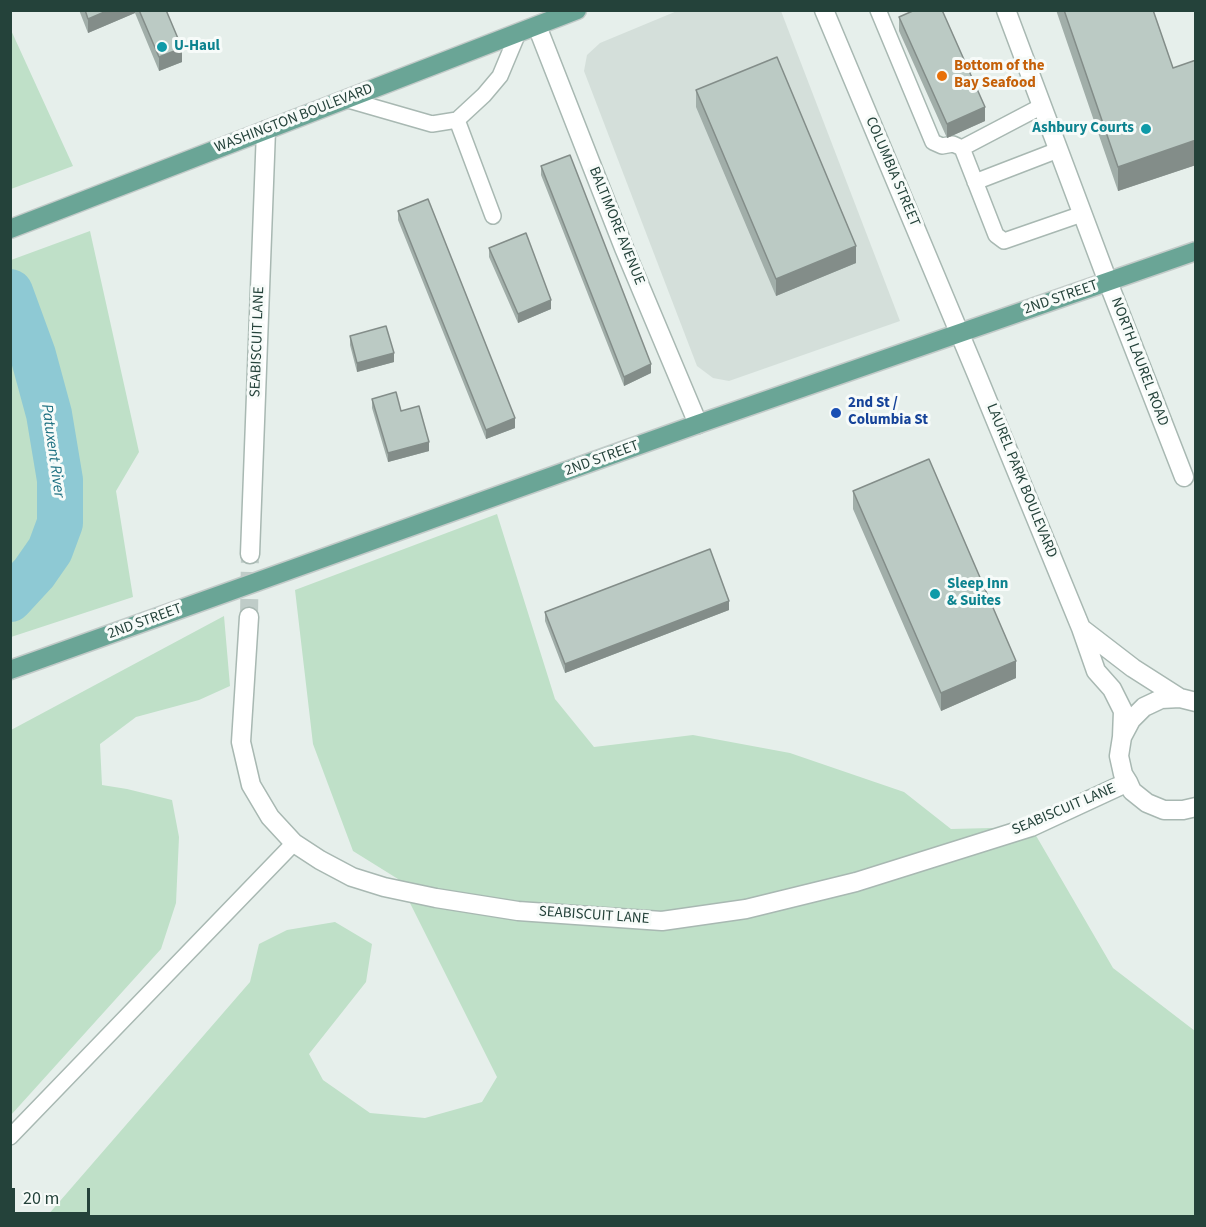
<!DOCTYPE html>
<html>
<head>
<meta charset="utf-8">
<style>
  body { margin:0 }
  #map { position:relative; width:1206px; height:1227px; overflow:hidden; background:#e6efeb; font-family:"Source Sans 3",sans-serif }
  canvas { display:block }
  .frame { position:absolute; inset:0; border:12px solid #24423a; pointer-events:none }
  .scale { position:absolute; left:12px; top:1188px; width:78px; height:27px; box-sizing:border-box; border:3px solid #24423a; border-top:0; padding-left:8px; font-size:18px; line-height:21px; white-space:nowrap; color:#24423a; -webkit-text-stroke:4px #f7fbf9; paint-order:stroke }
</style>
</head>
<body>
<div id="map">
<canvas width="1206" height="1227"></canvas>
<div class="frame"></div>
<div class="scale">20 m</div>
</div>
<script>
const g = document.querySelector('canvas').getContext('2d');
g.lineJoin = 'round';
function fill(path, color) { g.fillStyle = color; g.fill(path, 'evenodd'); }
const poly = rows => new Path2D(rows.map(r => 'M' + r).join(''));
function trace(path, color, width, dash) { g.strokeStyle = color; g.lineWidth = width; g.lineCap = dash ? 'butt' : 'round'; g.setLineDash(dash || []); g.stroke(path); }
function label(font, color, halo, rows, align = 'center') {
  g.font = font + ' "Source Sans 3",sans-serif'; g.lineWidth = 6; g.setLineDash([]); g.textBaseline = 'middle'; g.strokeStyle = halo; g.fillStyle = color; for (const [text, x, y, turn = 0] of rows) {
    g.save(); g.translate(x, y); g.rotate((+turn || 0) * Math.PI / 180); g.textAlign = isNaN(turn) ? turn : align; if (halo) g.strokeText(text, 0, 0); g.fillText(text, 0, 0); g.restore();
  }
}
fill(poly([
  [677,11,781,11,900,321,729,381,713,378,697,366,584,71,587,55,600,43]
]), '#d4dfda');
fill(poly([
  [10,28,73,166,11,189,10,189],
  [90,231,139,452,116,491,133,597,11,637,11,260],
  [497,514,555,699,594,747,693,735,790,753,904,792,951,829,1031,827,1113,968,1195,1031,1195,1216,47,1216,250,982,259,944,287,930,335,922,372,944,366,982,309,1054,323,1080,370,1113,425,1118,482,1102,497,1077,398,879,353,851,313,744,295,590],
  [224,616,230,686,199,700,136,717,100,744,102,785,127,789,172,800,179,837,176,903,161,949,11,1115,11,730]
]), '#bfe0c8');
trace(poly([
  [10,292,33,355,49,414,60,480,60,523,50,550,34,573,10,599]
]), '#8ec9d4', 46);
trace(poly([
  [249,617,250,554]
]), '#bfccc8', 18, [18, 9]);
const lane = poly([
  [878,10,933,142,942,146,953,144,962,148,996,235,1004,241,1082,214],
  [345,99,432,124,457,120,484,95,500,76,518,33],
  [457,120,493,216],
  [962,148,1042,106],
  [975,182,1058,150],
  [10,1137,294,843]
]);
const street = poly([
  [824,10,977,375,1081,628,1096,671,1112,689,1123,711,1122,737],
  [1006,10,1108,282,1184,477],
  [537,26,624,248,698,424],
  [250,554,266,130],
  [249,617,241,742,251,785,270,817,294,843,320,860,352,877,384,887,436,898,518,911,662,921,746,909,856,882,1031,827,1128,782],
  [1081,628,1133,668,1180,698],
  [1196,702,1180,698,1161,699,1144,707,1131,720,1122,737,1119,756,1123,774,1128,782,1132,791,1147,803,1164,810,1183,810,1196,807]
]);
const primary = poly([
  [10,229,577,10],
  [10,670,698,424,1196,251]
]);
trace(lane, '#a8b8b2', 18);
trace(street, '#a8b8b2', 21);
trace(primary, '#c2cac8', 21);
trace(lane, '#fff', 15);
trace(street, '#fff', 18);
trace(primary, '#6aa596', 18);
fill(poly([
  [79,10,166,10,182,62,159,71,135,13,88,33],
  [1056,10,1153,10,1173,68,1196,60,1196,165,1118,191],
  [899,17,985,121,947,138,899,31],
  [696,90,856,263,776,296,696,107],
  [541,166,651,373,624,386,541,175],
  [398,211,515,428,486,439,398,220],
  [489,248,551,309,518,323,489,257],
  [350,336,394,362,357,372,350,345],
  [372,399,401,411,429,451,388,462,372,408],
  [853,491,1016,678,941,711,853,509],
  [729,610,565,673,545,621,545,612]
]), '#a1aea9');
fill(poly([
  [109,10,135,10,135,13,88,33,88,19],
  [182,48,182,62,159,71,159,57],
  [985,107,985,121,947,138,947,124],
  [1196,140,1196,165,1118,191,1118,167],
  [856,246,856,263,776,296,776,279],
  [551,300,551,309,518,323,518,314],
  [394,353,394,362,357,372,357,363],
  [651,364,651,373,624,386,624,377],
  [515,418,515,428,486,439,486,430],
  [429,442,429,451,388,462,388,453],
  [729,601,729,610,565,673,565,664],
  [1016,661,1016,678,941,711,941,693]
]), '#838d89');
const building = poly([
  [85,10,109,10,88,19,85,10],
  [139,10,166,10,182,48,159,57,139,10],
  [915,10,942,10,985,107,947,124,899,17,915,10],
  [1064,10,1153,10,1173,68,1196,60,1196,140,1118,167,1064,10],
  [777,57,856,246,776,279,696,90,777,57],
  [570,155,651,364,624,377,541,166,570,155],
  [428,199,515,418,486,430,398,211,428,199],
  [526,233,551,300,518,314,489,248,526,233],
  [386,326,394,353,357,363,350,336,386,326],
  [396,392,401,411,419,406,429,442,388,453,372,399,396,392],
  [929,459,1016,661,941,693,853,491,929,459],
  [710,549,729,601,565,664,545,612,710,549]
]);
fill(building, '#bbcac4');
trace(building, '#838d89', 1.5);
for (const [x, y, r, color] of [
  [162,47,6,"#0f9aa8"],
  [942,76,6,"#e8710a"],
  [1146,129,6,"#0f9aa8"],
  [836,413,6,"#1a4fb4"],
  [935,594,6,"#0f9aa8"]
]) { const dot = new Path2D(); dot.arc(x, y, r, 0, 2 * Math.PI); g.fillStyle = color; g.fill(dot); trace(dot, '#f7fbf9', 2); }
label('bold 15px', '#0d838f', '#f7fbf9', [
  ["U-Haul",174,47],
  ["Ashbury Courts",1134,129,"right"],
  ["Sleep Inn",947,585],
  ["& Suites",947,602]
], 'left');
label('bold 15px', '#c56008', '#f7fbf9', [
  ["Bottom of the",954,67],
  ["Bay Seafood",954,84]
], 'left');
label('15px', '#24423a', '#f7fbf9', [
  ["WASHINGTON BOULEVARD",294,119,-21],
  ["COLUMBIA STREET",892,172,67],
  ["BALTIMORE AVENUE",616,226,68],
  ["2ND STREET",1061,298,-19],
  ["SEABISCUIT LANE",258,342,-88],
  ["NORTH LAUREL ROAD",1139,362,69],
  ["2ND STREET",602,459,-20],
  ["LAUREL PARK BOULEVARD",1021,481,68],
  ["2ND STREET",145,622,-20],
  ["SEABISCUIT LANE",1064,810,-23],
  ["SEABISCUIT LANE",594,916,4]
]);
label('bold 15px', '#164399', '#f7fbf9', [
  ["2nd St /",848,404],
  ["Columbia St",848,421]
], 'left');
label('italic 16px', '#1c6f80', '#f7fbf9', [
  ["Patuxent River",52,451,82]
]);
</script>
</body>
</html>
